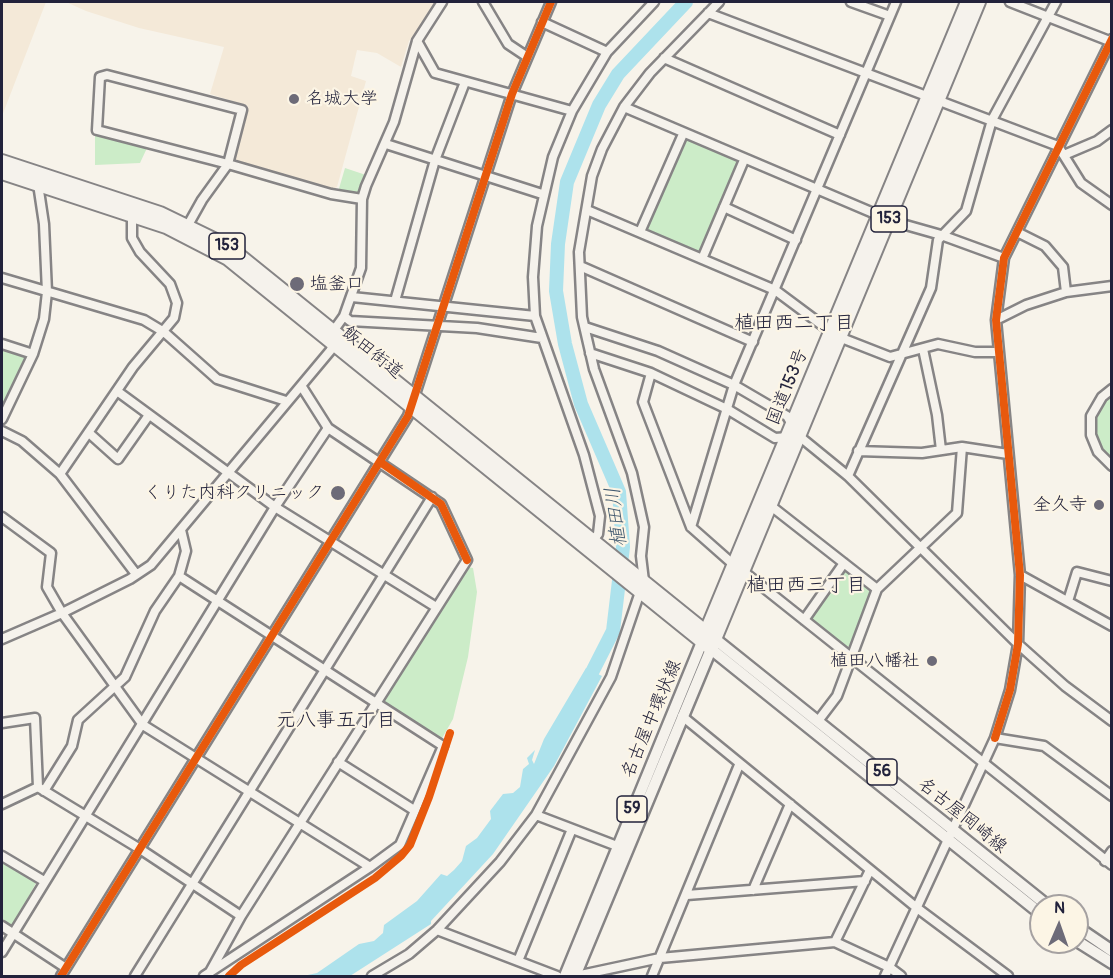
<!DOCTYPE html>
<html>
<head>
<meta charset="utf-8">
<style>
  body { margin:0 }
  #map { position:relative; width:1113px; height:978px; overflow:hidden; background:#f7f3ea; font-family:Pangolin,sans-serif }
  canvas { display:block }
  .frame { position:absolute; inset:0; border:3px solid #22223b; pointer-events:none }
  .north { position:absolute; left:1029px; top:894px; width:60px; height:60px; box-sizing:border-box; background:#fcf5e5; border:2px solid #a5a1a1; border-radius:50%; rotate:2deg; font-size:16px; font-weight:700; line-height:24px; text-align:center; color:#22223b }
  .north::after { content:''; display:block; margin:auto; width:21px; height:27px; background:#6d6b78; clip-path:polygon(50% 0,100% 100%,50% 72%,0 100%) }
</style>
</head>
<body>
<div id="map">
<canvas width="1113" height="978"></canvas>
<div class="frame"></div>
<div class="north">N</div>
</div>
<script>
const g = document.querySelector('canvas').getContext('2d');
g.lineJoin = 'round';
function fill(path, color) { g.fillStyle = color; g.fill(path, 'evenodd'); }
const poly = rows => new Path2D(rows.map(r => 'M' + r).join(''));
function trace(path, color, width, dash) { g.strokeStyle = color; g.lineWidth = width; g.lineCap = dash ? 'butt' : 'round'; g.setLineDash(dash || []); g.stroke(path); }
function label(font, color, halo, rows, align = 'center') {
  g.font = font + ' Pangolin,"Klee One",sans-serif'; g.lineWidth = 4.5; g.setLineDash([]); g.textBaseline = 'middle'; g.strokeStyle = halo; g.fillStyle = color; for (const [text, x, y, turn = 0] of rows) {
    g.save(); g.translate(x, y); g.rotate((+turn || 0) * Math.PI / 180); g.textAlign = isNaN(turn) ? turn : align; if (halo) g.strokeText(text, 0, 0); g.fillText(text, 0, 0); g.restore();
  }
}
fill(poly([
  [2,2,46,2,2,116],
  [66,2,437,2,409,41,401,67,377,53,357,50,351,76,366,81,337,187,333,189,237,162,235,156,248,106,210,94,224,47,139,28,86,11]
]), '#f4e9d8');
fill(poly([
  [95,135,147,148,140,163,95,165],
  [684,138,740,162,702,256,645,228],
  [345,168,366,175,360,195,338,192],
  [2,349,27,357,2,409],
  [1111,391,1111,461,1098,442,1094,425,1098,408],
  [467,567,473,568,477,592,468,657,453,719,441,740,384,704,384,701],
  [845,568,871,589,850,646,846,647,809,619],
  [2,863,36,883,13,926,2,919]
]), '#ccecc8');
fill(poly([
  [586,668,602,676,554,766,493,854,431,921,431,924,350,976,303,976,317,973,359,944,374,941,383,933,384,925,417,901,441,874,447,876,454,870,462,861,466,846,477,838,491,819,490,811,503,794,513,793,520,787,523,769,529,764,527,758,535,750,532,760,534,764,544,739]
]), '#ade2ec');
trace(poly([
  [681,2,684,4]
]), '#ade2ec', 2);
trace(poly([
  [584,688,613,631,623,547,619,492,581,404,565,344,556,291,558,244,567,182,599,105,618,74,686,2]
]), '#ade2ec', 14);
const minor = poly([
  [483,2,508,44,526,56],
  [851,2,890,16],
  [1010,2,1112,42],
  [708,13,1058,146,1081,183,1112,205],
  [542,22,607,52],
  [417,41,435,73,572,111],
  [664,58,840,135],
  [624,107,878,215],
  [386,144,542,194],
  [1064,155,1097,141,1112,130],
  [724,207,796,240],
  [587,210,775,290,830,331],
  [888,220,941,235,1004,258],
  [188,225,202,200,228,164,242,110,107,75,100,77,97,130,228,164,331,194,362,199],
  [640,232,683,134],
  [1017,232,1045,246,1063,267,1066,292],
  [702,259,744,160],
  [580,266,753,342],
  [2,278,144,320,164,332,217,379,286,401],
  [352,297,535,316],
  [395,301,435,160,465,82],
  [344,316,350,321,477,328,542,338],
  [996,320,1026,305,1066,292,1112,286],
  [585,327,658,351,734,385,787,416,799,436,848,476,1018,644,1065,686,1112,721],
  [839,337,890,357,938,344,975,352,998,352],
  [2,344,33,354],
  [923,349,937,415,941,450],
  [590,353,651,373,727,409,775,438,789,437],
  [651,373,643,402,691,527,734,565],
  [1112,389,1102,397,1091,416,1091,435,1098,452,1112,466],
  [117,391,275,507,436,607],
  [2,419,33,354,44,319,47,292,44,224,38,184],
  [2,431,22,441,60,474,136,574],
  [89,433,118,459,149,415],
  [858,451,922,453,962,447,1008,454],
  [60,474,133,367,174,318,177,303,170,284,140,252,132,238,132,215],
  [848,476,931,288,938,240,966,211,992,120,1056,2],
  [771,506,877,589],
  [2,517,51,553,47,587,62,613,143,725,370,867],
  [691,527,734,385,896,2],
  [181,530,186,551,179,576,443,746,400,845,370,867,204,976],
  [593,540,598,534,600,516,584,455,535,316,533,277,537,226,553,157,572,111,607,52,654,2],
  [744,572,1112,865],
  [1020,575,1112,626],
  [644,581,641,556,644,527,632,473,594,369,582,317,579,252,592,176,602,149,624,107,650,73,719,2],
  [1068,601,1077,572,1112,581],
  [804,620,844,563],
  [2,639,62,613,130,579,151,565,330,351,334,345,334,330,344,316,361,268,362,199,366,186,394,122,417,41,442,2],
  [682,716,917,908,1008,976],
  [818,721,837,696,877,589,957,513,962,447],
  [2,723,35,718,38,787],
  [995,738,1010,690,1018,644,1020,575,996,320,1004,258,1112,39],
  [338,762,414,810],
  [44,791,72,746,78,720,125,677,155,611,179,576],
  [2,804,38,787,140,849,241,916],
  [536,815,617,846],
  [2,856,44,881],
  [1105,861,1112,851],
  [753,890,790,804],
  [687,895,865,881],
  [2,926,66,968],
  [437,930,557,976],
  [835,942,870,870],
  [2,952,275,507,328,428],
  [518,961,572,829],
  [210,972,241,916,467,560,441,504,328,428,302,387],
  [61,976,408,416,512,94,551,2],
  [135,976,432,497],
  [372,976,409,954,437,930,500,862,536,815,611,677,640,592],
  [576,976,660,958,835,942,889,967,901,976],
  [652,976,739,765],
  [885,976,995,738,1044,746,1112,796]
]);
const major = poly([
  [715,639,1048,906],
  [1077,927,1112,951],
  [1077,941,1112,963],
  [565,976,702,642],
  [575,976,711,649,1041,914]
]);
const highway = poly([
  [2,161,160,213,228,246,715,639],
  [2,173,166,227,228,259,711,649,979,2],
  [703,638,967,2]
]);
trace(minor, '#868485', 13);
trace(major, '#868485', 15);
trace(highway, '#868485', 16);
trace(minor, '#f5f2ec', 8);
trace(major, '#f5f2ec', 10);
trace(highway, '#f5f2ec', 12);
trace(poly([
  [380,462,441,504,467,560],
  [995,738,1010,690,1018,644,1020,575,996,320,1004,258,1112,39],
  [61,976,408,416,512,94,551,2],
  [229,976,241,965,375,878,401,856,410,845,429,797,450,733]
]), '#e8590c', 8);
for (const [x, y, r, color] of [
  [294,99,6,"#6d6b78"],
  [297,284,8,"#6d6b78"],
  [338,493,8,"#6d6b78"],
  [1099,505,6,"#6d6b78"],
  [932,661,6,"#6d6b78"]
]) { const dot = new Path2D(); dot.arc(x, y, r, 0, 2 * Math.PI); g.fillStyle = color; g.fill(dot); trace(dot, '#fcf5e5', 2); }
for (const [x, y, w] of [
  [889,219,36],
  [227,246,36],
  [882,772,30],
  [632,809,30]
]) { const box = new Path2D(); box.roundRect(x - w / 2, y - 13, w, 26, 4.5); g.fillStyle = '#fcf5e5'; g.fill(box); trace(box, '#22223b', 1.5); }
label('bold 16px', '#22223b', null, [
  ["153",889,219],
  ["153",227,246],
  ["56",882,772],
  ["59",632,809]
]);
label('18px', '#22223b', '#fcf5e5', [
  ["名城大学",306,99,"left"],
  ["塩釜口",310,284,"left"],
  ["くりた内科クリニック",324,493],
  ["全久寺",1087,505],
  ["植田八幡社",920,661]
], 'right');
label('18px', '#22223b', '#fcf5e5', [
  ["飯田街道",372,353,39],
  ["国道153号",788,387,-68],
  ["名古屋中環状線",652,719,-67],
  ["名古屋岡崎線",962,816,39]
]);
label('20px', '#22223b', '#fcf5e5', [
  ["植田西二丁目",794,324],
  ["植田西三丁目",806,586],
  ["元八事五丁目",336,721]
]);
label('italic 20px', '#425a70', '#fcf5e5', [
  ["植田川",617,517,-97]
]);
</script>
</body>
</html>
